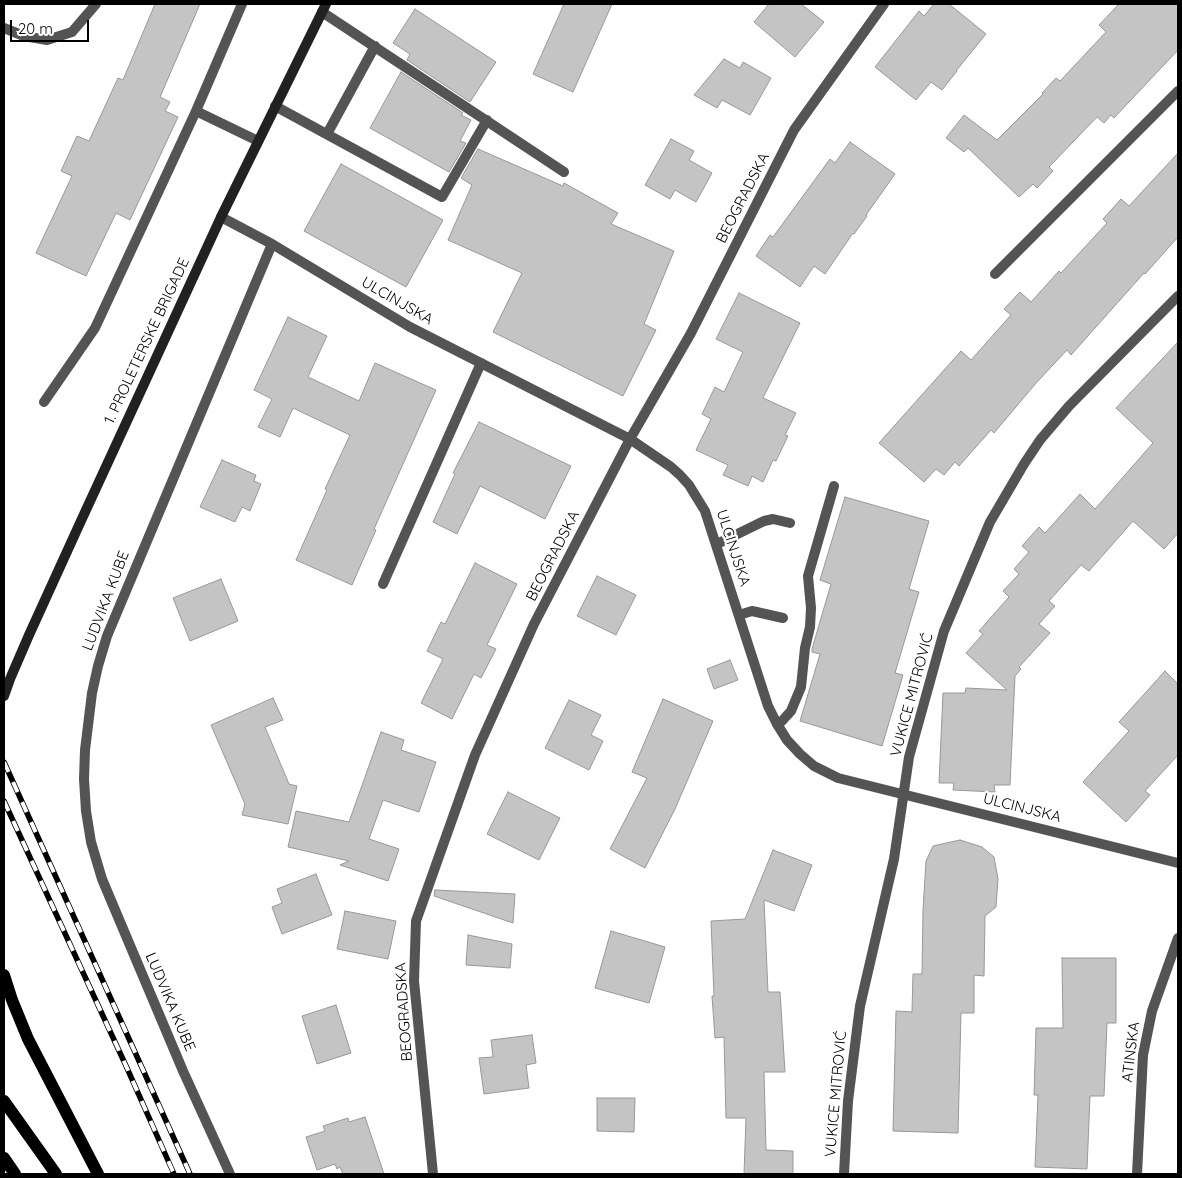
<!DOCTYPE html>
<html>
<head>
<meta charset="utf-8">
<style>
  body { margin:0 }
  #map { position:relative; width:1182px; height:1178px; overflow:hidden; background:#fff; font-family:Quicksand,sans-serif }
  canvas { display:block }
  .frame { position:absolute; inset:0; border:5px solid #000; pointer-events:none }
  .scale { position:absolute; left:10px; top:20px; width:79px; height:22px; box-sizing:border-box; border:2px solid #000; border-top:0; padding-left:6px; font-size:15px; line-height:18px; white-space:nowrap; color:#000; -webkit-text-stroke:4px #fff; paint-order:stroke }
</style>
</head>
<body>
<div id="map">
<canvas width="1182" height="1178"></canvas>
<div class="frame"></div>
<div class="scale">20 m</div>
</div>
<script>
const g = document.querySelector('canvas').getContext('2d');
g.lineJoin = 'round';
function fill(path, color) { g.fillStyle = color; g.fill(path, 'evenodd'); }
const poly = rows => new Path2D(rows.map(r => 'M' + r).join(''));
function trace(path, color, width, dash) { g.strokeStyle = color; g.lineWidth = width; g.lineCap = dash ? 'butt' : 'round'; g.setLineDash(dash || []); g.stroke(path); }
function label(font, color, halo, rows, align = 'center') {
  g.font = font + ' Quicksand,sans-serif'; g.lineWidth = 4.5; g.setLineDash([]); g.textBaseline = 'middle'; g.strokeStyle = halo; g.fillStyle = color; for (const [text, x, y, turn = 0] of rows) {
    g.save(); g.translate(x, y); g.rotate((+turn || 0) * Math.PI / 180); g.textAlign = isNaN(turn) ? turn : align; if (halo) g.strokeText(text, 0, 0); g.fillText(text, 0, 0); g.restore();
  }
}
const building = poly([
  [155,4,200,4,160,97,170,102,165,111,178,117,130,220,116,213,86,276,36,253,72,176,61,171,77,136,89,141,118,78,123,80,155,4],
  [564,4,612,4,573,92,533,74,564,4],
  [769,4,801,4,824,22,795,57,754,22,769,4],
  [934,4,949,4,986,34,956,71,957,71,942,90,931,82,916,100,875,67,919,11,924,16,934,4],
  [1119,4,1178,4,1178,50,1114,118,1111,115,1104,123,1097,117,1049,167,1053,171,1037,188,1033,184,1019,197,968,148,964,152,946,138,964,115,997,140,1043,94,1042,93,1056,78,1060,81,1106,32,1099,25,1119,4],
  [415,9,496,62,470,102,407,60,410,54,393,43,415,9],
  [724,59,740,68,743,62,771,78,750,115,722,100,717,108,694,95,724,59],
  [401,72,463,113,461,115,471,120,460,141,466,143,449,172,370,128,401,72],
  [671,139,694,151,689,160,712,173,696,202,675,190,670,199,645,185,671,139],
  [850,142,895,174,866,215,867,216,854,234,853,233,825,274,814,266,800,287,756,256,770,235,773,237,830,159,835,163,850,142],
  [478,149,563,186,564,183,618,213,611,224,674,251,644,324,656,330,623,396,493,332,522,273,448,240,472,185,461,178,478,149],
  [1178,153,1178,237,1145,274,1144,273,1071,355,1067,350,1037,382,994,433,991,430,959,466,955,462,944,475,936,469,924,482,879,443,961,351,971,360,1011,315,1004,309,1020,292,1031,302,1059,271,1061,273,1107,223,1103,219,1121,199,1129,206,1178,153],
  [341,164,443,220,406,287,304,231,341,164],
  [739,293,800,323,763,398,796,413,785,435,788,436,776,461,773,460,763,482,752,476,748,486,723,475,728,465,696,450,711,419,702,414,715,387,724,392,743,352,716,339,739,293],
  [288,317,327,336,308,377,359,401,375,363,436,390,374,529,376,530,352,585,296,560,327,490,325,489,350,435,293,408,280,437,258,427,272,399,254,390,288,317],
  [1178,342,1178,533,1164,549,1133,521,1089,571,1081,565,1049,601,1055,606,1039,624,1050,633,1019,667,1021,669,1015,676,1010,785,994,785,995,792,953,790,954,783,939,783,943,693,965,693,966,688,1007,690,966,653,983,634,979,631,1009,597,1003,591,1019,574,1014,569,1029,552,1022,546,1039,527,1045,533,1080,494,1095,509,1153,443,1116,408,1178,342],
  [479,422,571,466,545,519,480,486,457,534,433,522,455,474,453,473,479,422],
  [222,460,256,475,254,481,261,484,250,511,242,507,235,522,200,507,222,460],
  [845,497,929,521,909,589,919,592,895,673,903,675,882,746,800,721,820,654,812,652,812,649,831,584,820,580,845,497],
  [475,563,517,584,487,645,496,649,481,678,474,674,452,719,421,703,443,659,427,651,441,622,445,624,475,563],
  [597,576,636,595,616,635,577,616,597,576],
  [221,579,238,621,190,641,173,598,221,579],
  [730,660,738,680,714,689,707,669,730,660],
  [1165,671,1178,684,1178,755,1145,791,1150,795,1126,822,1083,782,1129,731,1119,722,1165,671],
  [273,698,283,720,265,727,289,784,297,786,288,824,242,815,245,804,211,725,273,698],
  [663,699,713,721,675,809,645,868,610,849,647,778,632,772,663,699],
  [569,700,601,715,591,735,603,741,589,770,545,748,569,700],
  [381,732,404,740,401,750,436,762,419,812,383,800,369,839,399,849,388,881,340,865,349,861,288,847,296,811,349,822,381,732],
  [508,792,560,818,539,860,487,834,508,792],
  [960,840,982,847,994,857,998,879,996,907,985,916,984,976,974,975,974,1013,961,1013,958,1133,893,1131,896,1011,912,1012,913,974,922,974,923,910,926,861,933,846,960,840],
  [773,850,812,865,794,911,764,900,768,992,780,992,785,1072,764,1072,766,1150,793,1151,793,1174,744,1174,746,1118,726,1118,724,1037,715,1038,712,996,714,996,711,921,745,919,773,850],
  [316,874,332,915,282,934,272,907,282,903,277,889,316,874],
  [435,890,515,894,513,923,434,896,435,890],
  [345,911,396,921,388,959,337,949,345,911],
  [611,931,665,947,649,1003,595,988,611,931],
  [468,935,512,944,510,968,466,965,468,935],
  [1062,958,1116,958,1116,1023,1107,1023,1104,1096,1090,1096,1087,1169,1035,1167,1038,1095,1034,1095,1036,1028,1063,1028,1062,958],
  [336,1005,351,1053,317,1064,302,1016,336,1005],
  [532,1035,536,1063,526,1065,529,1088,484,1094,479,1058,493,1057,491,1040,532,1035],
  [597,1098,635,1098,634,1132,597,1131,597,1098],
  [365,1117,384,1174,343,1174,340,1167,337,1169,335,1164,317,1170,306,1137,325,1131,323,1126,348,1118,349,1122,365,1117]
]);
fill(building, '#c4c4c4');
trace(building, '#989898', 1);
trace(poly([
  [322,12,564,172],
  [4,28,24,36,47,40,72,32,96,4],
  [275,106,442,197,487,120],
  [196,111,258,141],
  [327,134,375,46],
  [44,402,95,328,196,111,242,4],
  [717,544,764,521,773,519,790,523],
  [383,584,481,363],
  [739,615,752,611,783,618],
  [777,724,782,721,791,711,801,687,805,648,810,627,811,608,808,576,834,486]
]), '#545454', 10);
trace(poly([
  [221,217,272,244,410,327,630,439,671,467,680,475,689,485,705,511,768,706,777,724,787,740,800,754,814,766,838,778,1178,863],
  [995,274,1178,91],
  [230,1174,183,1071,102,879,91,842,86,811,84,779,85,750,92,693,98,666,107,636,272,244],
  [433,1174,414,981,416,921,475,755,534,624,630,439,691,333,794,130,884,4],
  [844,1174,848,1101,860,1006,894,859,909,757,944,631,990,522,1024,464,1040,440,1069,406,1178,296],
  [1137,1174,1143,1055,1152,1011,1178,938]
]), '#545454', 10);
trace(poly([
  [4,696,10,679,29,635,80,523,221,217,326,4]
]), '#212121', 10);
trace(poly([
  [4,975,12,1000,28,1039,98,1174],
  [4,1101,56,1174],
  [4,1158,15,1174]
]), '#000', 12);
const rail = poly([
  [4,762,190,1174],
  [4,801,127,1068,174,1174]
]);
trace(rail, '#000', 5.5);
trace(rail, '#fff', 4, [11]);
label('15px', '#000', '#fff', [
  ["BEOGRADSKA",743,198,-63],
  ["ULCINJSKA",397,301,30],
  ["1. PROLETERSKE BRIGADE",147,341,-65],
  ["ULCINJSKA",733,548,72],
  ["BEOGRADSKA",553,556,-63],
  ["LUDVIKA KUBE",106,601,-69],
  ["VUKICE MITROVIĆ",912,695,-75],
  ["ULCINJSKA",1022,808,14],
  ["LUDVIKA KUBE",170,1002,67],
  ["BEOGRADSKA",404,1012,-94],
  ["ATINSKA",1131,1052,-83],
  ["VUKICE MITROVIĆ",836,1094,-85]
]);
</script>
</body>
</html>
